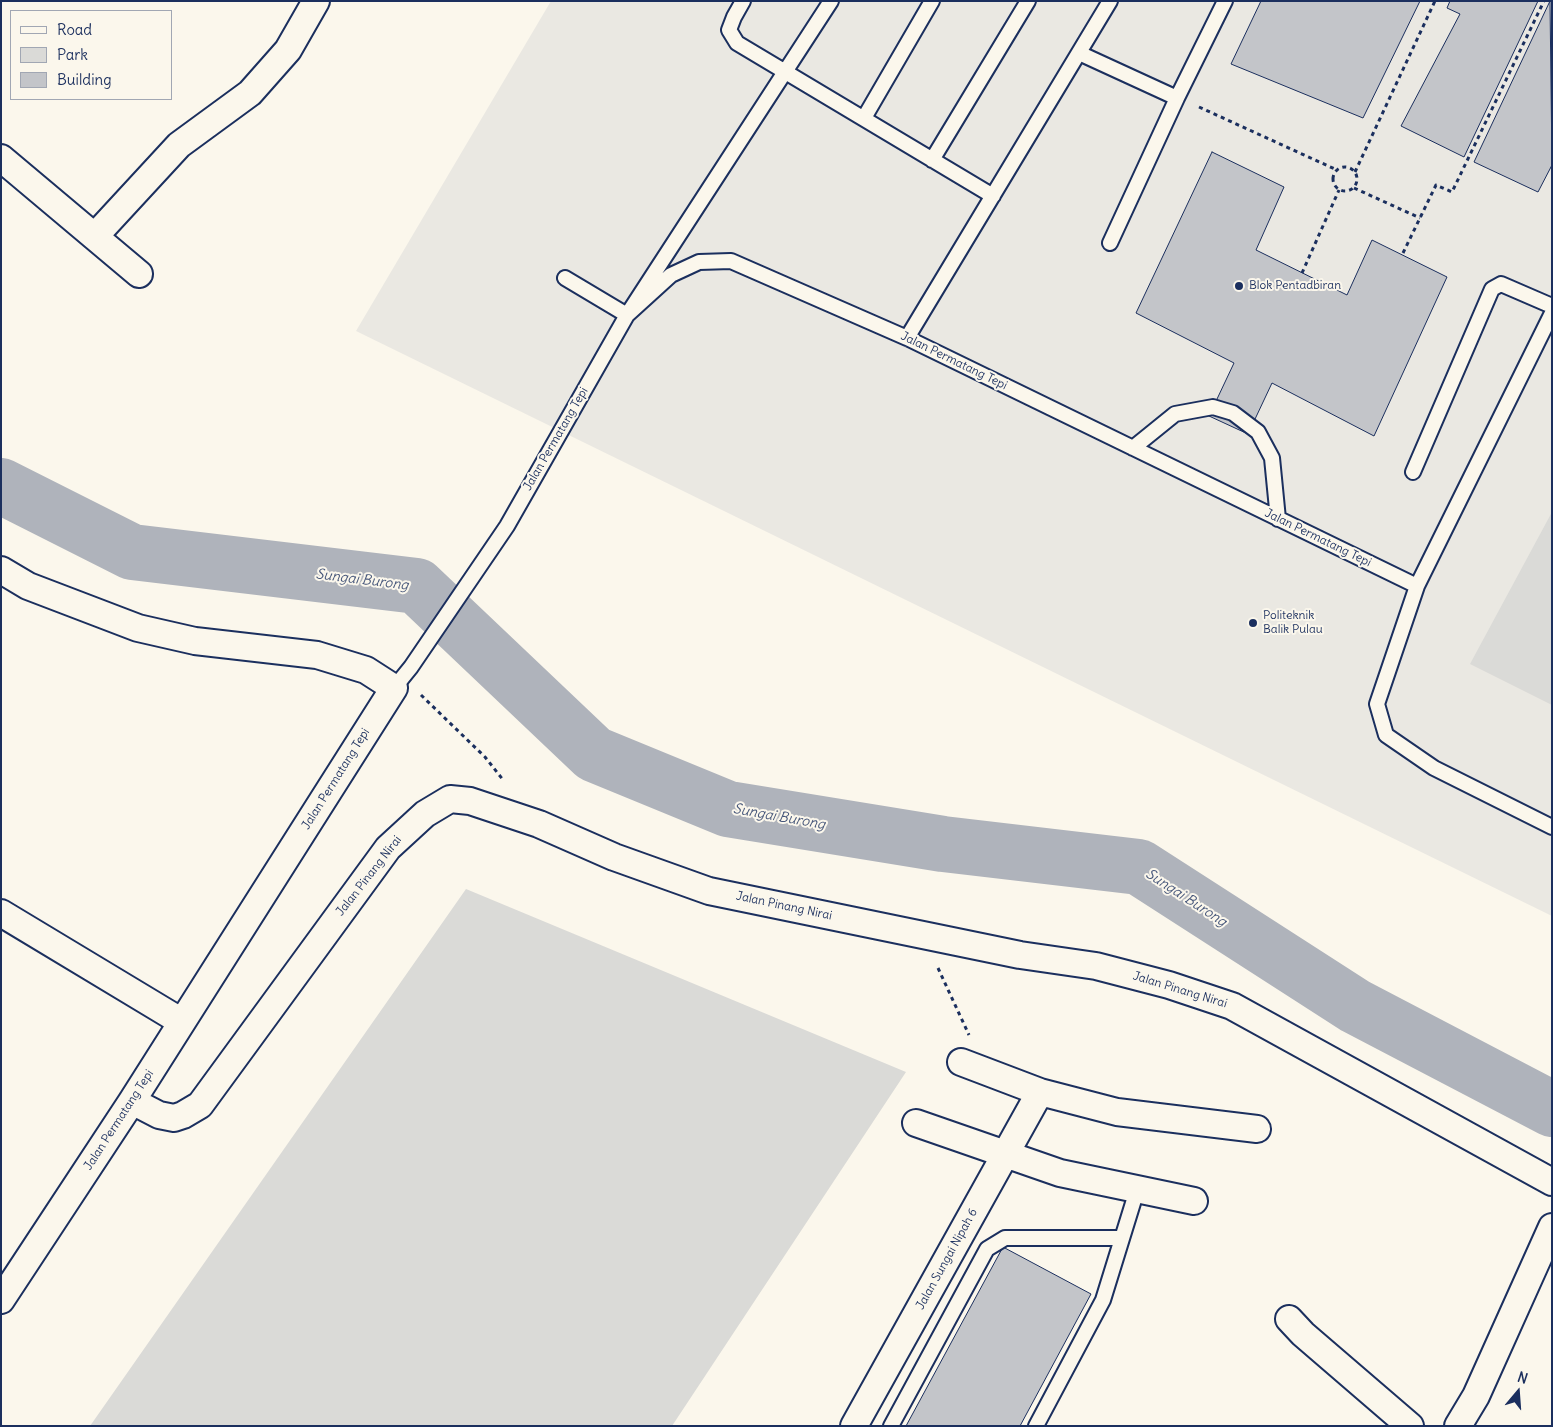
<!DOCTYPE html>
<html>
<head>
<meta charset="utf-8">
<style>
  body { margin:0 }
  #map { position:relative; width:1553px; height:1427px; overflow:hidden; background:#fbf7ec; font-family:Delius,sans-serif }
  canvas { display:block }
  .frame { position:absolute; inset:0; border:2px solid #1b2f5e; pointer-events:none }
  .legend { position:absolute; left:10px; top:10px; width:162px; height:90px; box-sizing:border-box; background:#fbf7ec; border:1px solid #a1a7b3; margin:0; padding:6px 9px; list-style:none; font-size:15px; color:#1b2f5e }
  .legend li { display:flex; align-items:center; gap:10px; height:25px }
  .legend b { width:25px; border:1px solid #a1a7b3 }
  .north { position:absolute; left:1493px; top:1367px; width:50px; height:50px; -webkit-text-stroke:4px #fbf7ec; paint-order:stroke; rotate:18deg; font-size:14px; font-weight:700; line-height:20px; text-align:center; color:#1b2f5e }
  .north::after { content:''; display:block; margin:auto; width:18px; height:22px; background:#1b2f5e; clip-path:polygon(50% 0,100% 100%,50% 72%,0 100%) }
</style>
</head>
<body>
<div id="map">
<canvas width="1553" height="1427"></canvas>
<div class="frame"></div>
<ul class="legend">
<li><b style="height:6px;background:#fbf7ec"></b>Road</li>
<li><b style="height:14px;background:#dadad7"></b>Park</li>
<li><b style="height:14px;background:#c3c5c9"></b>Building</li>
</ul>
<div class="north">N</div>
</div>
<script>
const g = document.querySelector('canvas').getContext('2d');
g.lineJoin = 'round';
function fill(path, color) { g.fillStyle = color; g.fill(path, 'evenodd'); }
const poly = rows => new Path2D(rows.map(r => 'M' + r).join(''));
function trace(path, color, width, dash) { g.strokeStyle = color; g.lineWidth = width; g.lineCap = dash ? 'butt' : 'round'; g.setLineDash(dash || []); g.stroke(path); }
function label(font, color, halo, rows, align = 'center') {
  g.font = font + ' Delius,sans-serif'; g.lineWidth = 4; g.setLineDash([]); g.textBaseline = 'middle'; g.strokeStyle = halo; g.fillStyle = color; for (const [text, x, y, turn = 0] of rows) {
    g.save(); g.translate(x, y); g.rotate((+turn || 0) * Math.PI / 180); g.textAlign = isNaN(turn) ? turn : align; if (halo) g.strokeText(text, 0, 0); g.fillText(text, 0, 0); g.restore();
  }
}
fill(poly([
  [551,1,1552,1,1552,916,356,331]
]), '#eae8e2');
fill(poly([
  [1552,512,1552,705,1470,664],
  [466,889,906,1072,672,1426,90,1426]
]), '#dadad7');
trace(poly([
  [1,486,132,552,417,586,594,754,728,809,943,844,1139,867,1355,1006,1552,1109]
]), '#afb3bb', 56);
const building = poly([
  [1261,1,1420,1,1363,118,1231,64,1261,1],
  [1450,1,1538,1,1464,157,1401,126,1460,14,1447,8,1450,1],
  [1550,1,1552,165,1538,192,1474,162,1550,1],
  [1212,152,1284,187,1256,250,1347,295,1372,240,1447,277,1374,436,1272,383,1248,434,1209,416,1234,363,1136,313,1212,152],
  [1003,1247,1091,1294,1020,1426,906,1426,1003,1247]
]);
fill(building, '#c3c5c9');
trace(building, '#1b2f5e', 1);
const lane = poly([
  [743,1,734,17,729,30,737,43,993,196],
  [1079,53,1177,98,1110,243],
  [1177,98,1225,1],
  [864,118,932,1],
  [932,160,1028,1],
  [565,278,627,315,831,1],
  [1552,313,1417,586,1377,704,1386,735,1434,768,1552,827],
  [907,338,1110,1],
  [1133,448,1175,414,1213,407,1233,413,1258,432,1272,458,1278,519],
  [1413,472,1492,289,1501,284,1552,306],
  [394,688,411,667,507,526,627,315,671,275,699,262,731,261,907,338,1417,586],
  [891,1426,987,1249,1005,1238,1122,1238],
  [1036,1426,1103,1300,1137,1190]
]);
const street = poly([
  [1,158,139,274],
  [95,236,179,145,250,93,288,50,316,1],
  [1,570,28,586,138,628,195,641,317,655,366,670,394,688,132,1101,1,1300],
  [1,913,182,1022],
  [961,1062,1040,1092,1117,1112,1257,1129],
  [132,1101,159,1115,174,1118,183,1115,200,1105,388,848,425,814,450,799,470,801,539,824,614,857,709,891,1020,955,1096,966,1169,985,1232,1006,1552,1182],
  [916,1123,1060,1173,1194,1201],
  [1289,1319,1303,1334,1410,1426],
  [854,1426,1040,1092],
  [1458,1426,1476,1396,1552,1227]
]);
trace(lane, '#1b2f5e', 18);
trace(street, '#1b2f5e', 30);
trace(poly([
  [1199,107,1337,170],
  '1333 179a12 12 0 1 1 24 0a12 12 0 1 1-24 0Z',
  [1355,172,1435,1],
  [1354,188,1420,218],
  [1403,253,1436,185,1452,192,1544,1],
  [1302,273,1339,190],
  [421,695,485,757,504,781],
  [938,968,969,1035]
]), '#1b2f5e', 3, [4, 4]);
trace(lane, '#fbf7ec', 14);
trace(street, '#fbf7ec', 26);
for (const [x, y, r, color] of [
  [1239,286,5,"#1b2f5e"],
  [1253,623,5,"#1b2f5e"]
]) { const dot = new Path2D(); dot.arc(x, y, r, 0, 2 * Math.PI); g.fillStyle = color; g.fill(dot); trace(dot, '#fbf7ec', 2); }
label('12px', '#1b2f5e', '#fbf7ec', [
  ["Blok Pentadbiran",1249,286],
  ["Politeknik",1263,616],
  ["Balik Pulau",1263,630]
], 'left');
label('12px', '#1b2f5e', '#fbf7ec', [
  ["Jalan Permatang Tepi",954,361,26],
  ["Jalan Permatang Tepi",556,439,-60],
  ["Jalan Permatang Tepi",1318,538,26],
  ["Jalan Permatang Tepi",336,779,-58],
  ["Jalan Pinang Nirai",369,876,-52],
  ["Jalan Pinang Nirai",784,906,12],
  ["Jalan Pinang Nirai",1180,990,17],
  ["Jalan Permatang Tepi",119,1120,-57],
  ["Jalan Sungai Nipah 6",947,1259,-61]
]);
label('italic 14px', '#47577a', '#fbf7ec', [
  ["Sungai Burong",362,580,7],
  ["Sungai Burong",779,817,10],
  ["Sungai Burong",1186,898,33]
]);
</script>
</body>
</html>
